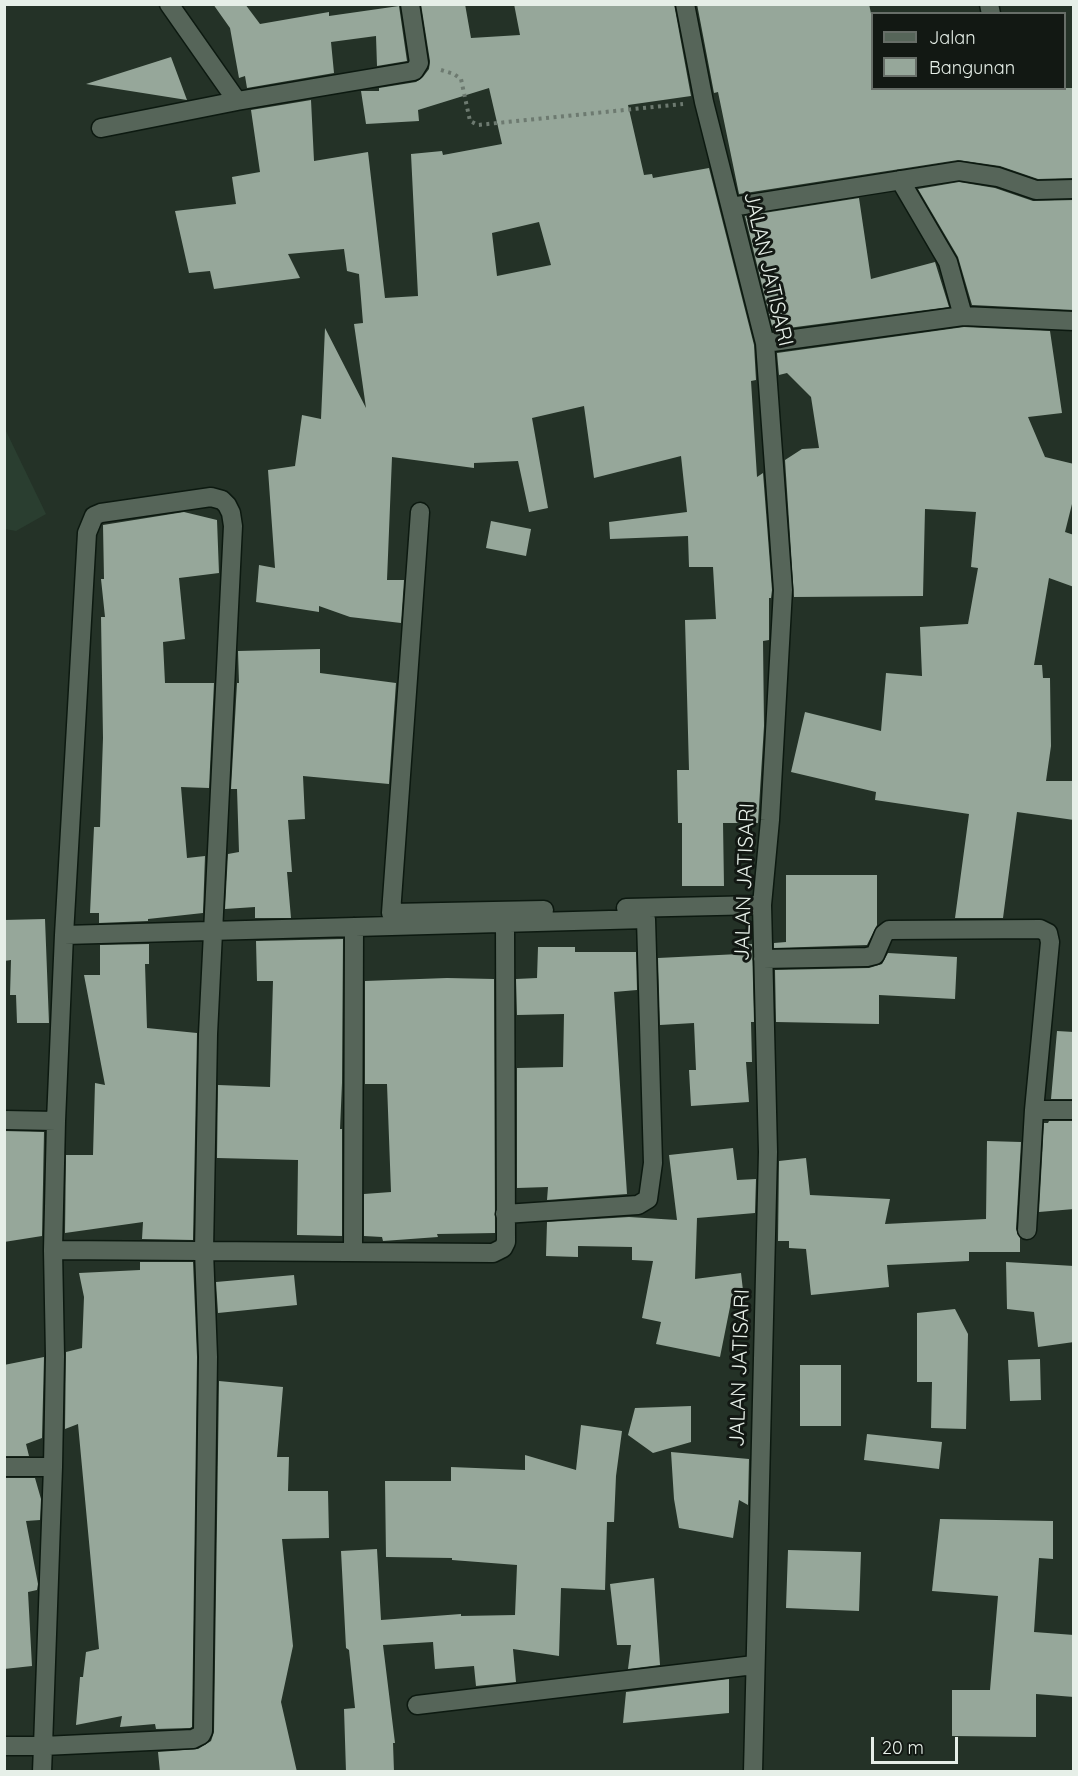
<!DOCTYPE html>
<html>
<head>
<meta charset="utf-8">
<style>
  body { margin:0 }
  #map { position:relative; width:1078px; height:1776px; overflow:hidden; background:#243227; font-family:Quicksand,sans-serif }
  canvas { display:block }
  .frame { position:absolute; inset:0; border:6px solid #e6efe8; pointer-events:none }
  .legend { position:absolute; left:871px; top:12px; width:195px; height:78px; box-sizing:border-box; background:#121813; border:2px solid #676e68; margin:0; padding:8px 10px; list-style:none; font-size:18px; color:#e6efe8 }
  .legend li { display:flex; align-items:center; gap:12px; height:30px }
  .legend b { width:30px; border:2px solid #676e68 }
  .scale { position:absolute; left:871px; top:1737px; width:87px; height:27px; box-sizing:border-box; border:3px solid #e6efe8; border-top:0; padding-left:8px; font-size:18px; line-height:21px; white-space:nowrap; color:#e6efe8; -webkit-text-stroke:4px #121813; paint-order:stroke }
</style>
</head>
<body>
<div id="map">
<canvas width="1078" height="1776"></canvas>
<div class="frame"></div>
<ul class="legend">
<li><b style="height:8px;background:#566559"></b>Jalan</li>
<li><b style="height:16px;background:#96a79a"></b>Bangunan</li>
</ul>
<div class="scale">20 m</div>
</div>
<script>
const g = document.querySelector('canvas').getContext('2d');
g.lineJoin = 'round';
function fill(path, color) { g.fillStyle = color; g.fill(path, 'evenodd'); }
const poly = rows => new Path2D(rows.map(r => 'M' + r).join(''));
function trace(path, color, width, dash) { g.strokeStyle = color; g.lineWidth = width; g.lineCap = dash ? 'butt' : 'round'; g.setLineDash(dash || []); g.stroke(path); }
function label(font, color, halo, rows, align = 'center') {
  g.font = font + ' Quicksand,sans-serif'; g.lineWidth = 6; g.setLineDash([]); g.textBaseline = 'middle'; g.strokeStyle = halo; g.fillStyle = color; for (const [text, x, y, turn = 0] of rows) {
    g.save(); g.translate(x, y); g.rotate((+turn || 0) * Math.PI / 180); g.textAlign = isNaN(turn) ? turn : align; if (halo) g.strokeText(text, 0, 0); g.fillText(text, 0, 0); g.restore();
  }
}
fill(poly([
  [5,429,46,514,16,531,5,529]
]), '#2a3e30');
fill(poly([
  [213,4,245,4,260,24,329,12,329,16,399,6,407,61,377,66,376,36,331,42,334,73,247,88,245,76,239,78,230,28],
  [421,4,465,4,471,38,520,35,514,4,674,4,691,96,628,105,644,175,652,174,653,178,709,168,754,345,756,380,751,381,757,477,763,473,772,590,771,598,769,598,769,640,763,641,764,726,758,823,723,823,724,886,682,886,682,823,678,823,677,770,689,770,685,620,716,619,713,567,689,567,688,536,610,539,609,522,687,512,681,456,594,478,584,406,532,418,548,508,529,512,518,461,474,463,474,468,392,457,387,580,404,580,401,623,350,617,319,606,319,612,256,602,259,565,275,568,268,470,295,466,302,415,321,419,325,328,366,408,354,324,363,323,359,274,347,271,344,249,288,254,300,278,214,289,210,271,189,273,175,211,236,204,232,177,260,172,251,110,311,100,314,161,368,152,385,298,418,296,411,154,442,151,443,155,502,144,489,88,418,110,419,121,366,124,361,91,379,91,379,88,416,82,423,77,429,69,430,61],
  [539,222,551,265,497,276,492,233],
  [697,4,869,4,873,23,873,88,1074,88,1074,178,1038,179,1000,166,958,160,739,194,718,92,714,93],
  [171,57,187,100,86,84],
  [959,182,995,188,1033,201,1074,200,1074,310,972,305,958,257,918,189],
  [859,198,871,279,935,262,949,307,773,330,745,216],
  [964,327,1050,331,1062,413,1028,417,1045,457,1074,464,1074,496,1065,532,1074,535,1074,587,1049,578,1034,665,1042,665,1043,678,1050,678,1051,746,1046,781,1074,781,1074,820,1017,812,1003,918,955,918,969,814,875,800,876,792,791,772,805,712,881,731,886,673,922,676,920,627,968,624,978,568,971,567,976,512,925,509,923,596,794,597,785,460,802,449,819,448,811,397,787,373,779,375,777,353],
  [184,512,217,520,219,573,179,578,185,639,163,642,165,683,214,683,209,788,181,787,187,858,205,856,203,913,148,919,148,921,99,923,99,913,90,913,94,827,100,827,103,738,101,617,105,617,101,579,104,579,103,525],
  [491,521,531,529,526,556,486,548],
  [320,649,320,673,396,683,389,784,303,776,305,819,288,820,292,872,287,872,291,918,255,918,255,907,225,909,228,854,239,852,237,789,231,789,237,683,239,683,238,651],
  [786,875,877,875,877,925,867,945,774,948,774,943,786,942],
  [45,919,49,1023,17,1023,16,995,10,995,11,960,4,961,4,920],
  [343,939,342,1083,340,1129,342,1129,342,1236,297,1235,298,1160,217,1158,218,1085,270,1087,273,981,257,981,256,941],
  [149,944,149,964,145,964,147,1028,197,1033,193,1240,142,1239,143,1222,65,1233,66,1155,93,1155,95,1083,105,1085,84,975,100,975,100,945],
  [752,944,754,1022,751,1022,752,1062,746,1062,749,1102,691,1106,689,1070,696,1070,694,1023,660,1025,658,958,739,954,738,945],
  [538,947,575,947,575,952,636,952,637,990,614,992,627,1194,547,1200,548,1187,517,1188,517,1068,563,1067,564,1014,517,1015,516,979,537,978],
  [888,953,957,957,955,999,879,995,879,1024,776,1022,775,970,869,968,882,964],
  [447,978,494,979,495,1233,437,1234,438,1237,383,1241,382,1237,364,1236,364,1194,391,1192,387,1084,365,1084,365,981],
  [1057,1031,1074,1032,1074,1099,1051,1099],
  [1049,1121,1074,1121,1074,1209,1039,1212,1044,1123,1048,1123],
  [4,1131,44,1132,42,1236,4,1242],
  [987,1141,1021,1142,1016,1229,1020,1238,1020,1252,969,1252,969,1261,887,1265,889,1287,811,1295,806,1249,789,1248,789,1241,778,1241,779,1161,806,1158,810,1195,890,1199,885,1224,986,1219],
  [733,1148,737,1180,756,1179,755,1213,697,1218,695,1279,741,1273,744,1299,732,1297,720,1357,656,1344,661,1322,642,1318,653,1261,632,1260,632,1247,578,1246,578,1257,546,1256,547,1222,629,1217,677,1220,669,1155],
  [140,1262,193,1262,197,1357,192,1727,190,1728,156,1729,155,1724,120,1727,122,1716,76,1725,80,1677,83,1677,86,1652,99,1649,78,1424,65,1429,66,1352,82,1348,84,1297,79,1273,140,1270],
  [1006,1262,1074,1266,1074,1342,1038,1347,1034,1312,1007,1309],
  [294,1275,297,1305,218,1313,216,1282],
  [955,1309,968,1334,966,1429,931,1428,932,1382,917,1382,917,1313],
  [44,1357,42,1438,26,1444,29,1456,4,1456,4,1365],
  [1040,1359,1041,1400,1010,1401,1008,1360],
  [800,1365,841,1365,841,1426,800,1426],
  [219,1381,283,1387,277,1457,289,1457,288,1491,328,1491,329,1538,282,1539,293,1646,281,1702,297,1772,160,1772,158,1752,198,1749,211,1741,214,1732],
  [691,1406,691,1442,653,1453,628,1435,635,1408],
  [581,1425,622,1431,616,1476,614,1522,607,1522,605,1590,561,1588,559,1656,513,1649,516,1682,476,1686,474,1666,435,1669,433,1642,383,1645,395,1743,393,1743,394,1772,346,1772,344,1709,355,1708,349,1650,346,1648,341,1551,377,1549,381,1620,461,1614,461,1616,515,1615,517,1565,452,1560,452,1558,386,1557,385,1481,451,1481,451,1467,525,1470,525,1455,576,1470],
  [867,1434,942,1442,939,1469,864,1460],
  [671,1452,749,1459,748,1505,739,1500,733,1538,679,1528,674,1499],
  [4,1478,35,1478,41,1499,40,1520,26,1521,38,1584,37,1590,28,1592,32,1666,4,1669],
  [940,1519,1053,1521,1053,1559,1039,1558,1034,1632,1074,1635,1074,1697,1036,1694,1036,1737,952,1736,952,1690,990,1690,998,1596,932,1591],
  [788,1550,861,1552,859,1611,786,1608],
  [654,1578,660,1665,628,1669,631,1645,617,1645,610,1584],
  [729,1679,729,1713,623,1723,626,1692]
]), '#96a79a');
const street = poly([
  [169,4,237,101],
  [685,4,704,102,765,343,783,590,770,820,762,905,768,1152,753,1772],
  [989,4,991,14],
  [101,128,237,101,414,71,419,63,410,4],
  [900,180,948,262,963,316],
  [731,207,959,171,998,177,1036,190,1074,189],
  [765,343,963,316,1074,321],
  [420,512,391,913,544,910],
  [626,908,762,905],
  [64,935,646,919,653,1163,648,1199,638,1205,505,1214],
  [763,959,867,957,875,955,884,934,889,930,1040,929,1048,933,1050,942,1034,1110,1027,1230],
  [1034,1110,1074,1110],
  [4,1120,56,1121],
  [53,1250,493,1253,503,1248,506,1242,505,923],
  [353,1252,354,927],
  [4,1467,53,1467],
  [417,1705,754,1665],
  [4,1746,43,1746,193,1739,201,1735,203,1731,208,1357,204,1251,208,1034,233,526,231,513,227,505,222,500,211,497,101,513,94,516,87,533,64,935,56,1121,53,1250,55,1356,53,1467,43,1746,42,1772]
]);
trace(street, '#0c1910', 21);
trace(poly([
  [441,70,454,74,461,79,470,121,478,125,683,104]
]), '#6d7a70', 4, [3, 4.5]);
trace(street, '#566559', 18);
label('21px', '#e6efe8', '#121813', [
  ["JALAN JATISARI",768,269,77],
  ["JALAN JATISARI",745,882,-88],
  ["JALAN JATISARI",740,1368,-88]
]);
</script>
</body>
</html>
